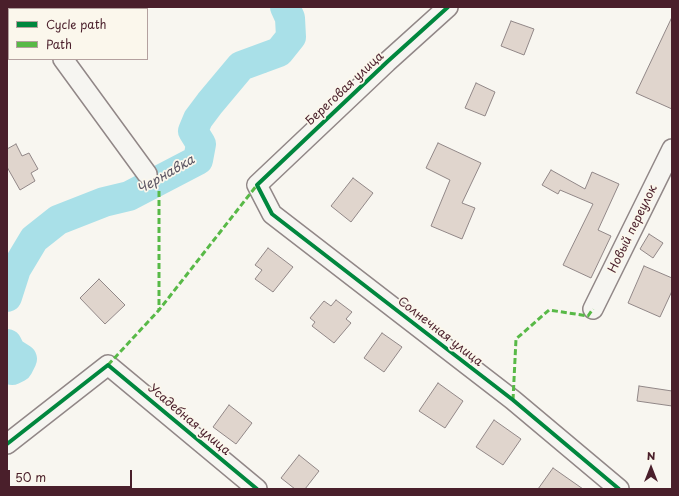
<!DOCTYPE html>
<html>
<head>
<meta charset="utf-8">
<style>
  body { margin:0 }
  #map { position:relative; width:679px; height:496px; overflow:hidden; background:#f8f6f0; font-family:"Playpen Sans",sans-serif }
  canvas { display:block }
  .frame { position:absolute; inset:0; border:8px solid #4a1f2b; pointer-events:none }
  .legend { position:absolute; left:8px; top:8px; width:140px; height:52px; box-sizing:border-box; background:#fbf7ec; border:1px solid #b4a19f; margin:0; padding:5px 7px; list-style:none; font-size:12px; color:#4a1f2b }
  .legend li { display:flex; align-items:center; gap:8px; height:20px }
  .legend b { width:20px; border:1px solid #b4a19f }
  .north { position:absolute; left:631px; top:448px; width:40px; height:40px; -webkit-text-stroke:3px #fbf7ec; paint-order:stroke; rotate:0deg; font-size:11px; font-weight:700; line-height:16px; text-align:center; color:#4a1f2b }
  .north::after { content:''; display:block; margin:auto; width:14px; height:18px; background:#4a1f2b; clip-path:polygon(50% 0,100% 100%,50% 72%,0 100%) }
  .scale { position:absolute; left:8px; top:470px; width:124px; height:18px; box-sizing:border-box; border:2px solid #4a1f2b; border-top:0; padding-left:5px; font-size:12px; line-height:14px; white-space:nowrap; color:#4a1f2b; -webkit-text-stroke:3px #fbf7ec; paint-order:stroke }
</style>
</head>
<body>
<div id="map">
<canvas width="679" height="496"></canvas>
<div class="frame"></div>
<ul class="legend">
<li><b style="height:5px;background:#00873e"></b>Cycle path</li>
<li><b style="height:5px;background:#58b947"></b>Path</li>
</ul>
<div class="north">N</div>
<div class="scale">50 m</div>
</div>
<script>
const g = document.querySelector('canvas').getContext('2d');
g.lineJoin = 'round';
function fill(path, color) { g.fillStyle = color; g.fill(path, 'evenodd'); }
const poly = rows => new Path2D(rows.map(r => 'M' + r).join(''));
function trace(path, color, width, dash) { g.strokeStyle = color; g.lineWidth = width; g.lineCap = dash ? 'butt' : 'round'; g.setLineDash(dash || []); g.stroke(path); }
function label(font, color, halo, rows, align = 'center') {
  g.font = font + ' "Playpen Sans",sans-serif'; g.lineWidth = 3.5; g.setLineDash([]); g.textBaseline = 'middle'; g.strokeStyle = halo; g.fillStyle = color; for (const [text, x, y, turn = 0] of rows) {
    g.save(); g.translate(x, y); g.rotate((+turn || 0) * Math.PI / 180); g.textAlign = isNaN(turn) ? turn : align; if (halo) g.strokeText(text, 0, 0); g.fillText(text, 0, 0); g.restore();
  }
}
fill(poly([
  [262,47,271,55,275,54,277,57,277,62,274,65,269,68,267,72,264,73,258,71,245,64,247,58,253,52,258,48]
]), '#a9e0e8');
trace(poly([
  [7,297,16,269,34,239,58,220,104,202,129,196,198,160,201,144,193,131,198,119,210,103,241,66,279,52,291,37,290,18,285,7],
  [7,344,11,352,22,359,18,367,12,370,7,368]
]), '#a9e0e8', 30);
const building = poly([
  [672,17,672,109,636,93,672,17],
  [511,21,534,29,524,55,501,46,511,21],
  [476,83,495,92,485,116,465,108,476,83],
  [438,143,481,163,462,203,475,208,462,239,431,226,450,180,426,168,438,143],
  [16,144,22,156,29,153,38,169,31,173,35,181,20,190,7,167,7,149,16,144],
  [551,170,585,189,592,172,619,184,598,230,611,236,591,278,563,265,593,204,560,190,558,194,542,185,551,170],
  [353,178,373,193,351,222,331,206,353,178],
  [649,234,663,243,653,258,640,249,649,234],
  [268,248,293,267,273,292,255,279,262,270,255,265,268,248],
  [644,266,672,278,672,291,660,317,628,303,644,266],
  [99,279,125,305,105,324,80,298,99,279],
  [336,300,352,312,346,319,351,323,334,343,312,326,315,322,310,318,324,301,331,306,336,300],
  [382,333,402,347,384,372,364,358,382,333],
  [438,383,463,401,445,428,419,411,438,383],
  [639,386,672,391,672,406,637,401,639,386],
  [229,405,252,423,236,444,213,427,229,405],
  [494,420,521,439,503,465,476,447,494,420],
  [299,455,319,471,305,489,295,489,281,478,299,455],
  [553,468,583,489,538,489,553,468]
]);
fill(building, '#e0d5cd');
trace(building, '#918787', 1);
const street = poly([
  [23,7,24,9],
  [448,7,387,62,257,185,272,214,513,400,619,489],
  [63,59,147,174],
  [593,309,672,149],
  [7,444,108,365,257,489]
]);
trace(street, '#918787', 22);
trace(street, '#f6f5f1', 19);
trace(poly([
  [159,191,159,310],
  [108,365,159,310,257,185],
  [513,400,516,339,549,310,588,316,593,309]
]), '#58b947', 3, [6, 3]);
trace(poly([
  [448,7,387,62,257,185,272,214,513,400,619,489],
  [7,444,108,365,257,489]
]), '#00873e', 4);
label('12px', '#4a1f2b', '#fbf7ec', [
  ["Береговая улица",345,89,-43],
  ["Новый переулок",633,229,-64],
  ["Солнечная улица",440,332,38],
  ["Усадебная улица",189,420,40]
]);
label('italic 13px', '#5c5663', '#fbf7ec', [
  ["Чернавка",166,175,-30]
]);
</script>
</body>
</html>
